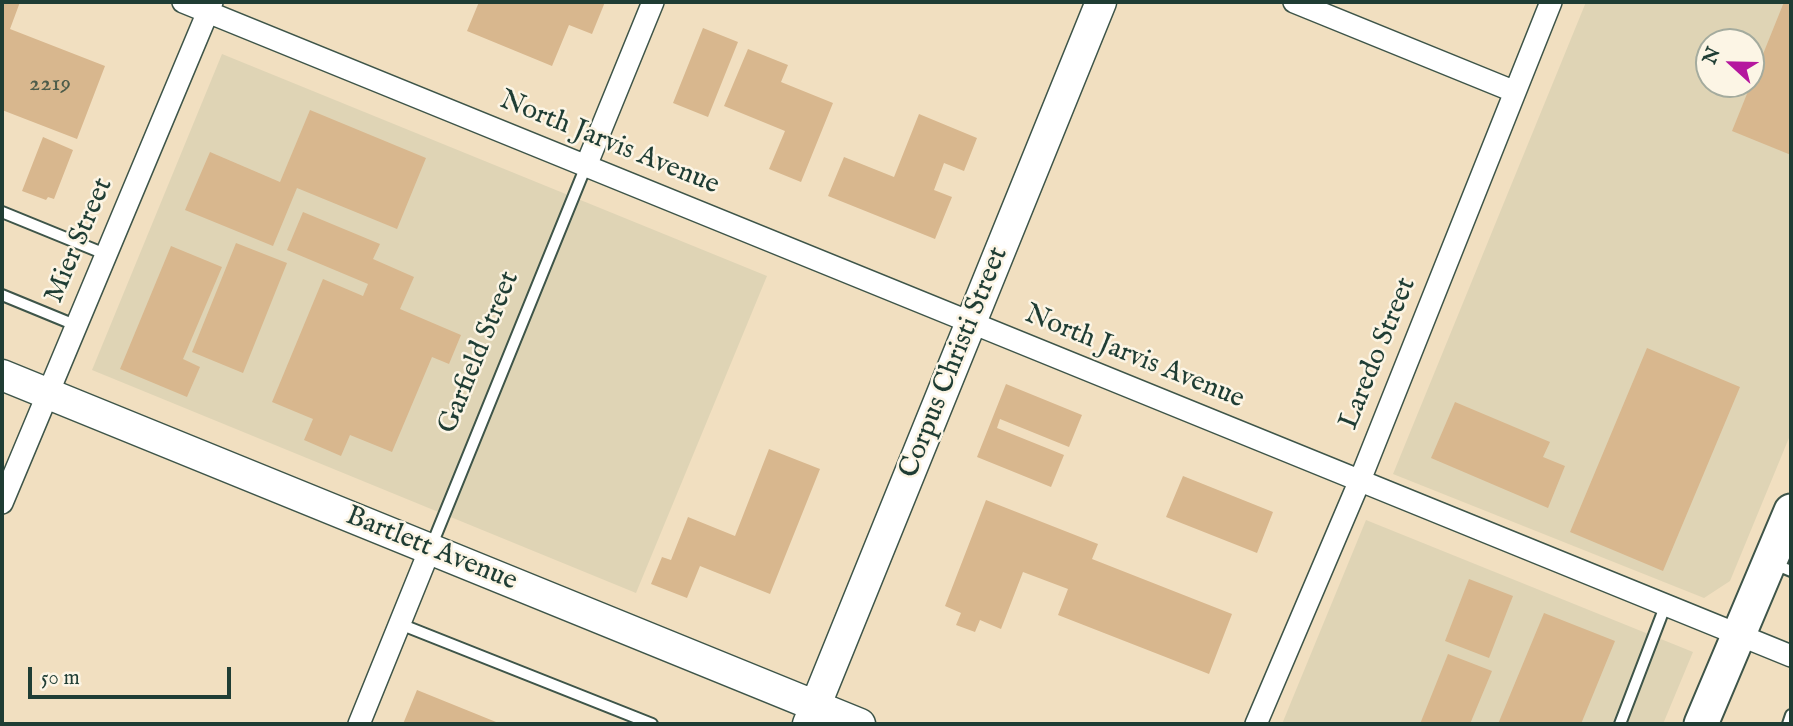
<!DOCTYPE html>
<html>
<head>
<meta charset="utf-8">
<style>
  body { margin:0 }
  #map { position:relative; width:1793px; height:726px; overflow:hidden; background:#f1dfc0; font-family:"IM FELL English",serif }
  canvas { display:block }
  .frame { position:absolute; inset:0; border:4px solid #1f3d34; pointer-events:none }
  .north { position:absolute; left:1695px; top:28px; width:70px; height:70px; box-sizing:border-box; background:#fcf5e5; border:2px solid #a4ab9e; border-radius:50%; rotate:292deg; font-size:19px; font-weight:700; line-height:28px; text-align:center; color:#1f3d34 }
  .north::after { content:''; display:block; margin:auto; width:24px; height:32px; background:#b5179e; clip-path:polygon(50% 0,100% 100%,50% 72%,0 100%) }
  .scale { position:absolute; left:28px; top:667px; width:203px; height:32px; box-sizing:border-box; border:4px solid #1f3d34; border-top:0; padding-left:9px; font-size:21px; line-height:24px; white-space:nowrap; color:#1f3d34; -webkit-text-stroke:5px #fcf5e5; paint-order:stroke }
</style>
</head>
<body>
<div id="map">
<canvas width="1793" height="726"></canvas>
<div class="frame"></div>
<div class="north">N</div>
<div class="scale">50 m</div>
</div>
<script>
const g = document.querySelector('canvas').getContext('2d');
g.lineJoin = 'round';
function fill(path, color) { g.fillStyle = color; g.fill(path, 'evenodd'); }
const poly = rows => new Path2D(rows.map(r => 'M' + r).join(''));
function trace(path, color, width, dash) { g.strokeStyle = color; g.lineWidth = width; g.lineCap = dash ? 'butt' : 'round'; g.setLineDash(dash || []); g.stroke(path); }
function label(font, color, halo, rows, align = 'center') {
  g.font = font + ' "IM FELL English",serif'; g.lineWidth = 5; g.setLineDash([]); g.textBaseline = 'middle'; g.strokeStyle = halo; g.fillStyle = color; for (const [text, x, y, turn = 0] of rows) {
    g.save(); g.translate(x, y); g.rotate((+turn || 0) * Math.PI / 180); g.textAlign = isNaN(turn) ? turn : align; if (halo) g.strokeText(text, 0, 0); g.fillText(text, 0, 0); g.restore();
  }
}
fill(poly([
  [1586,2,1791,2,1791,433,1730,581,1704,598,1393,474],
  [1709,42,1751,42,1751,84,1709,84],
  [222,54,767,276,636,593,92,370],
  [1366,520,1693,652,1663,724,1282,724]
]), '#dfd4b5');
fill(poly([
  [2,2,20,2,10,29,105,66,77,139,2,110],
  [479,2,605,2,592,34,569,25,552,66,467,31],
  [1784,2,1791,2,1791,155,1732,131],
  [703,28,738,42,708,117,673,103],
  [748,49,788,65,781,82,833,103,801,182,769,169,785,131,724,106],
  [310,110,426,158,397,229,297,188,273,246,185,210,210,152,280,182],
  [919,114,977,138,964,171,944,163,934,190,952,197,935,239,828,196,844,157,894,177],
  [43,137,73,150,54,199,48,197,46,200,22,191],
  [303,212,380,244,373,259,414,277,400,309,461,335,449,364,432,357,392,452,350,435,341,456,304,440,313,419,272,402,323,279,363,296,368,284,287,250],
  [236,243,287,263,243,373,192,352],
  [171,246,222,267,183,359,200,367,187,397,120,369],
  [1647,348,1740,387,1663,571,1570,532],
  [1006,384,1082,415,1069,447,1000,419,997,428,1064,455,1051,487,977,457],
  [1455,402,1550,442,1543,457,1565,466,1548,508,1431,458],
  [769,449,820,469,770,594,700,566,687,598,651,584,662,557,671,560,688,517,735,536],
  [1183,476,1273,512,1257,553,1166,517],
  [986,500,1098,544,1092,559,1232,614,1209,674,1058,615,1068,589,1023,572,1001,629,980,620,975,632,956,625,961,613,945,606],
  [1469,579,1513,596,1489,658,1445,641],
  [1544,613,1615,641,1581,724,1498,724],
  [1448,654,1492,671,1470,724,1420,724],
  [417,690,501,724,403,724]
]), '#d8b78e');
const service = poly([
  [2,212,105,254],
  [2,295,75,325],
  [431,547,586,166],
  [1772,563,1791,571],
  [400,624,652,724],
  [1620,724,1666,604],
  [1788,724,1791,715]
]);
const minor = poly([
  [183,2,1791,656],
  [1294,2,1513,91],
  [586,166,653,2],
  [2,503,212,2],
  [359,724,430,549],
  [1256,724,1360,480,1551,2]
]);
const secondary = poly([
  [2,375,860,724],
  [808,724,1101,2]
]);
const primary = poly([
  [1701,724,1791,511]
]);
trace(service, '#3e5549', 14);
trace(minor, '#3e5549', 24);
trace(secondary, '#3e5549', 33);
trace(primary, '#3e5549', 37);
trace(service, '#fff', 10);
trace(minor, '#fff', 21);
trace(secondary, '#fff', 30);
trace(primary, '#fff', 33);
label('24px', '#4d5c4a', null, [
  ["2219",50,85]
]);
label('28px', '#1f3d34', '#fcf5e5', [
  ["North Jarvis Avenue",609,144,22],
  ["Mier Street",80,241,-67],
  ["Garfield Street",480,353,-68],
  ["Laredo Street",1379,354,-68],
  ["North Jarvis Avenue",1134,358,22],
  ["Corpus Christi Street",955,363,-68],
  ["Bartlett Avenue",431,550,22]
]);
</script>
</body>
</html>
